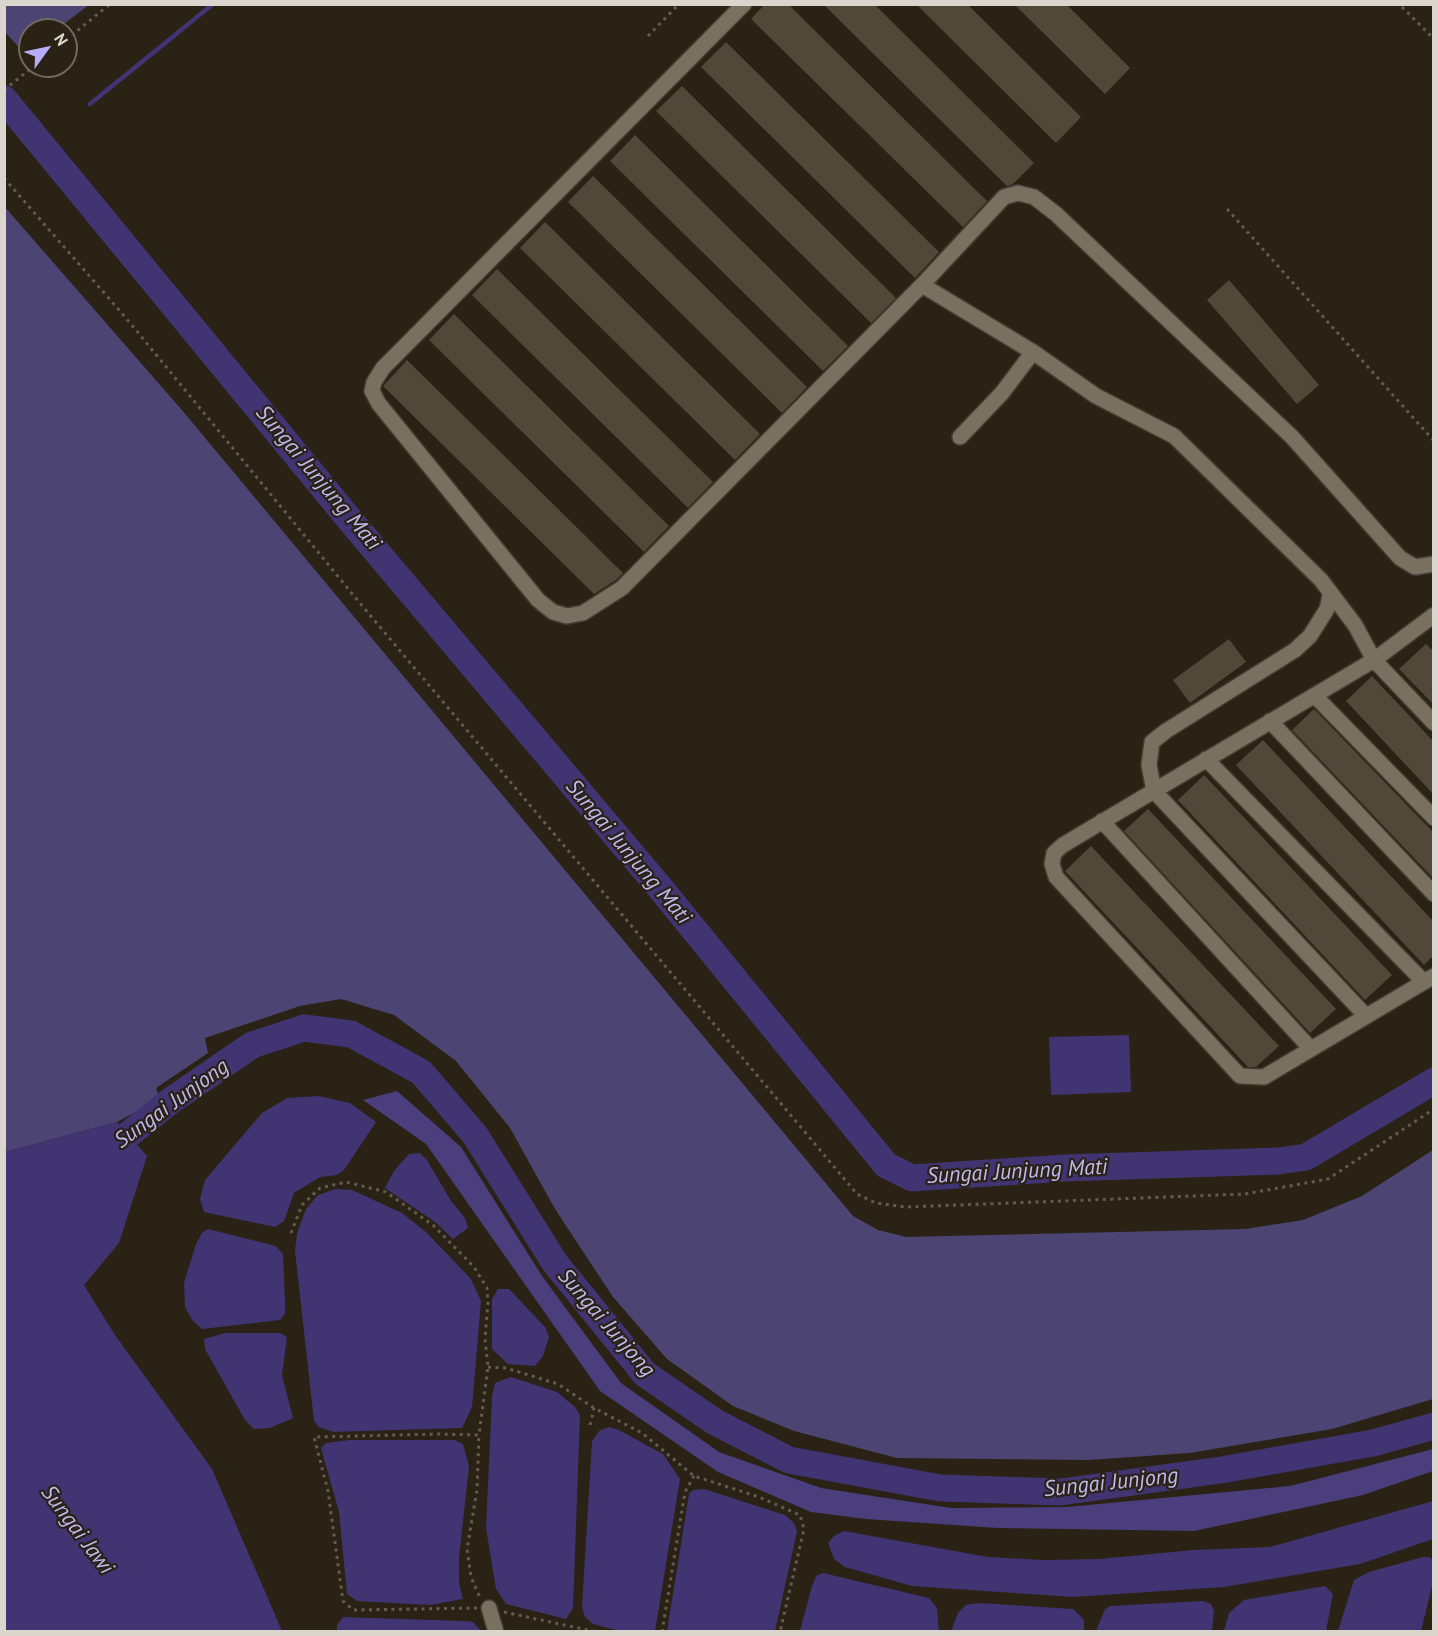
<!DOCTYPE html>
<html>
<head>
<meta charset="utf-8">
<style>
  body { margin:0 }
  #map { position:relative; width:1438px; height:1636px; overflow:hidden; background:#2a2215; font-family:"PT Sans",sans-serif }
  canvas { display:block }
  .frame { position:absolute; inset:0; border:6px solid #dbd6cd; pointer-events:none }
  .north { position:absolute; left:18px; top:18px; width:60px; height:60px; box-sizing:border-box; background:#2a2215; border:2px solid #716a5f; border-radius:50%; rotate:57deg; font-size:16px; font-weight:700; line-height:24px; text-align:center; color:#dbd6cd }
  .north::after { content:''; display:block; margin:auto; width:21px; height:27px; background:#b6acf8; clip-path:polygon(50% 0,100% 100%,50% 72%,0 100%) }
</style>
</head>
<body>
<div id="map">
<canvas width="1438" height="1636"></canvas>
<div class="frame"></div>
<div class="north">N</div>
</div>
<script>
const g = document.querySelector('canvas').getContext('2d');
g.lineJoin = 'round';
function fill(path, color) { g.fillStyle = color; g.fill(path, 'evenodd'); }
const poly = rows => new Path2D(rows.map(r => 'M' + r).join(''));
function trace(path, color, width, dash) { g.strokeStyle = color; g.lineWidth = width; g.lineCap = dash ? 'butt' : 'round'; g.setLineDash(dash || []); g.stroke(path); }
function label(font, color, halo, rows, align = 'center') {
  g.font = font + ' "PT Sans",sans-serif'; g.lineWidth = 4.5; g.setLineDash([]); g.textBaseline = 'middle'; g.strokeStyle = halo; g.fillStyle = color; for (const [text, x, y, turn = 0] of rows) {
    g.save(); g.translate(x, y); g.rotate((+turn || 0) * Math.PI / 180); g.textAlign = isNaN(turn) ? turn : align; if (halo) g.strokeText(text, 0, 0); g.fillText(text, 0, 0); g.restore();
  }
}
fill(poly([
  [5,4,89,4,89,5,56,30,30,30,30,50,25,54,5,32],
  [4,206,181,409,853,1216,878,1230,906,1237,1245,1229,1303,1220,1362,1196,1433,1150,1433,1399,1332,1429,1190,1453,1088,1460,897,1458,794,1431,733,1406,667,1359,613,1297,555,1209,510,1128,456,1061,394,1015,341,999,300,1006,205,1038,208,1053,156,1088,160,1099,117,1122,5,1152]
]), '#4c4573');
fill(poly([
  [397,1091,461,1147,542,1276,621,1383,719,1452,821,1488,951,1508,1067,1507,1290,1486,1433,1449,1433,1471,1363,1495,1194,1531,998,1528,866,1519,811,1512,718,1472,600,1391,426,1144,363,1100]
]), '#4a3e7c');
fill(poly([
  [1129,1035,1131,1092,1051,1095,1049,1037],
  [318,1096,350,1103,376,1122,344,1170,337,1175,320,1177,294,1193,284,1221,275,1227,204,1212,200,1199,205,1180,262,1113,287,1098],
  [117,1122,147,1156,119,1243,84,1285,115,1335,212,1469,282,1631,5,1631,5,1152],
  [420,1153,427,1160,451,1201,465,1218,468,1228,453,1239,435,1222,385,1188,394,1171,409,1154],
  [336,1189,352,1190,402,1213,426,1232,471,1279,481,1301,472,1407,462,1428,333,1432,319,1427,314,1421,295,1251,297,1233,306,1209,318,1195],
  [208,1229,276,1246,283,1254,285,1303,285,1314,280,1320,202,1329,192,1320,185,1307,184,1283,196,1244,202,1233],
  [498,1289,509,1289,545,1327,549,1337,543,1356,535,1366,508,1364,492,1349,492,1299],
  [225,1333,280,1333,287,1337,282,1375,293,1418,270,1428,254,1429,245,1420,205,1349,204,1339],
  [511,1377,557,1392,575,1407,580,1415,573,1608,566,1619,506,1604,496,1589,486,1528,492,1396,495,1383],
  [609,1427,619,1430,663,1454,680,1479,655,1631,620,1631,593,1624,585,1617,582,1607,592,1441,600,1430],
  [349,1440,455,1440,463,1444,469,1466,459,1558,459,1582,463,1599,430,1605,357,1601,347,1594,339,1512,321,1448,326,1443],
  [704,1489,785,1515,794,1523,797,1532,775,1631,667,1631,689,1494,693,1490],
  [1433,1501,1433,1539,1360,1564,1224,1587,1073,1597,912,1586,845,1567,834,1559,828,1543,834,1536,844,1531,988,1557,1044,1560,1100,1559,1194,1550,1270,1547],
  [1423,1557,1430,1557,1433,1562,1434,1578,1421,1631,1338,1631,1354,1580,1369,1572],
  [823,1573,929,1598,937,1608,939,1631,800,1631,812,1586,816,1576],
  [1325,1586,1333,1594,1326,1631,1224,1631,1229,1613,1244,1600],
  [1203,1601,1211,1604,1214,1611,1212,1631,1096,1631,1105,1609,1111,1606],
  [979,1603,1073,1609,1084,1620,1084,1631,951,1631,958,1613,966,1605],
  [343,1617,463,1621,473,1622,481,1631,337,1631,337,1625]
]), '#413472');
trace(poly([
  [90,104,213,4]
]), '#413472', 4.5);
trace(poly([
  [4,99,350,520,661,889,886,1165,912,1178,1065,1168,1279,1161,1306,1157,1434,1081],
  [99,1158,169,1102,252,1045,304,1028,351,1034,421,1072,475,1135,555,1263,645,1374,715,1422,789,1460,940,1488,1061,1492,1221,1470,1373,1443,1434,1426]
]), '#413472', 27);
fill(poly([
  [765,4,788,4,987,201,963,227,751,19],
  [823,4,874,4,1034,163,1013,184,1007,186],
  [916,4,967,4,1081,117,1056,143],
  [1014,4,1066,4,1130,68,1105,94],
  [726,42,939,252,915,278,701,67],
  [682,86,896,298,871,323,656,111],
  [635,135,848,346,823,371,610,161],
  [593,176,807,387,782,413,568,202],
  [545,222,760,434,735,460,520,248],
  [497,269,713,482,688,508,472,295],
  [1229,280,1319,385,1297,404,1207,300],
  [454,314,669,526,644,552,429,340],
  [407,360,623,573,616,580,594,594,383,386],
  [1229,639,1246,662,1190,703,1173,680],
  [1426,644,1434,652,1434,705,1399,669],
  [1372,676,1434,742,1434,795,1346,701],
  [1314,709,1434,833,1434,879,1292,730],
  [1263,740,1434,922,1434,955,1424,965,1236,765],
  [1204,775,1392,975,1365,1000,1178,800],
  [1148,809,1336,1009,1310,1033,1124,831],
  [1091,846,1279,1046,1256,1067,1248,1067,1065,871]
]), '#514839');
const minor = poly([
  [744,4,383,368,374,382,372,391,379,404,538,600,553,612,567,616,583,613,622,588,922,285,1004,197,1018,193,1034,197,1056,214,1292,437,1400,558,1415,567,1434,564],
  [922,285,1033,352,1096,396,1174,436,1321,580,1355,625,1374,660,1434,723],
  [960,437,1002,393,1033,352],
  [1330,595,1327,609,1310,636,1295,650,1166,731,1152,742,1149,765,1154,791,1366,1016],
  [1434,615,1374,660,1063,845,1054,853,1052,864,1056,877,1240,1076,1264,1077,1434,976],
  [1315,696,1434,818],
  [1270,721,1434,894],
  [1206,759,1424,982],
  [1102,821,1311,1049],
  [489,1608,496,1632]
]);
trace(minor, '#423c33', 18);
trace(poly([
  [1402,7,1434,39],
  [648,36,679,4],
  [66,40,110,4],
  [4,90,34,66],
  [4,178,126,318,359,602,857,1194,876,1203,906,1207,1245,1194,1328,1179,1434,1109],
  [1227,209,1434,441],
  [291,1233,302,1205,320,1188,346,1182,386,1192,434,1226,474,1267,487,1288,488,1302,485,1339,488,1367,479,1435],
  [488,1367,506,1368,558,1384,594,1408,642,1433,694,1476,759,1497,800,1515,804,1529,780,1632],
  [590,1425,594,1408],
  [477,1608,353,1610,343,1601,328,1491,314,1437,439,1434,479,1435,477,1490,467,1549,471,1577,480,1598],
  [504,1612,597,1632],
  [662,1632,685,1492,694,1476]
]), '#635c50', 3, [3, 4.5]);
trace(minor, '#797060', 15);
label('italic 22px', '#bfb9f1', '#2a2215', [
  ["Sungai Junjung Mati",318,478,50],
  ["Sungai Junjung Mati",628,852,50],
  ["Sungai Junjong",172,1104,-36],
  ["Sungai Junjung Mati",1017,1172,-3],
  ["Sungai Junjong",606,1323,49],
  ["Sungai Junjong",1111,1483,-6],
  ["Sungai Jawi",77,1530,53]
]);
</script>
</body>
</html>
